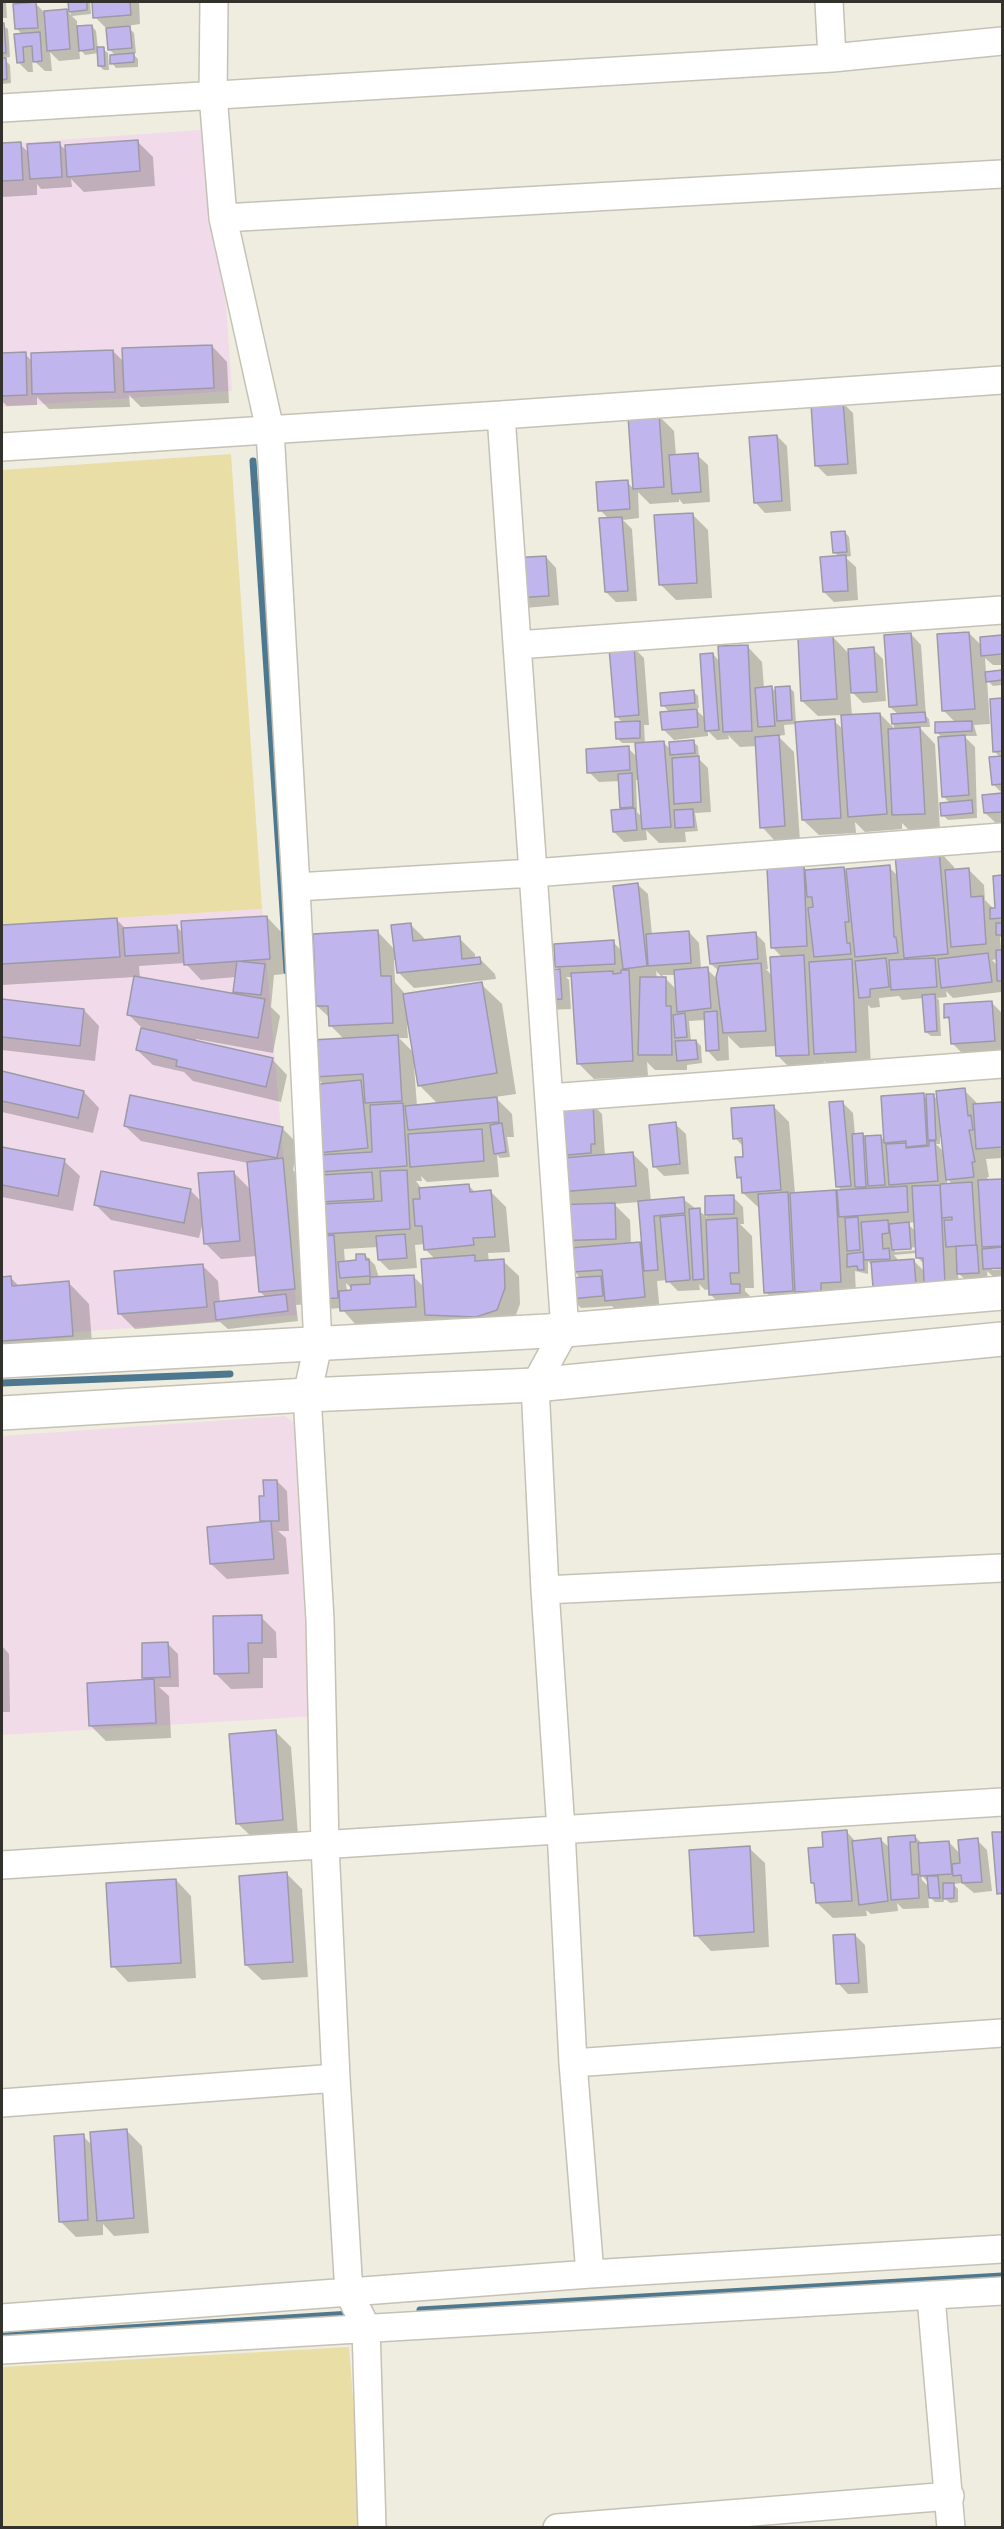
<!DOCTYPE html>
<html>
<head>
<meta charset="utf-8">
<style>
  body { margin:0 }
  #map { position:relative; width:1004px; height:2529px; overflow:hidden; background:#efeddf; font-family:Poppins,sans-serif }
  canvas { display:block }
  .frame { position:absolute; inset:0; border:3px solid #32312c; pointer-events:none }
</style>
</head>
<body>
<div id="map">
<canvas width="1004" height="2529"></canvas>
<div class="frame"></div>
</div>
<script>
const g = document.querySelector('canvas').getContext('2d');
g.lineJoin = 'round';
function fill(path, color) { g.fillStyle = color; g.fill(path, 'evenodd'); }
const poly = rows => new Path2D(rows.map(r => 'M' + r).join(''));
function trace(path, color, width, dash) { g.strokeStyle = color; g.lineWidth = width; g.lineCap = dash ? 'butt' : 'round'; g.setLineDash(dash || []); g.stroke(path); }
fill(poly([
  [285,1416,306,1431,317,1716,2,1735,2,1436]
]), '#f2dbe8');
fill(poly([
  [214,129,232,391,2,407,2,144],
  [262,909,297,1315,2,1338,2,925]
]), '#f1dbea');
fill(poly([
  [231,454,262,909,2,925,2,470],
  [349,2347,363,2527,2,2528,2,2367]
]), '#e9dea6');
fill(poly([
  [2,2,6,2,7,18,2,18],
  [70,2,90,2,91,14,72,16,77,21,77,28,92,26,96,31,98,49,103,49,108,53,109,70,104,70,99,66,99,53,85,55,79,48,80,59,59,61,50,52,52,71,45,71,32,59,33,72,28,72,18,62,23,35,17,29,36,4,44,12,66,10,71,15],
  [93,2,139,2,140,24,127,26,134,33,136,53,132,53,138,59,138,67,116,68,112,63,116,56,110,50,108,27,105,27,95,17],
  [2,25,8,29,10,57,3,58,10,65,11,83,2,84],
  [137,141,153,157,155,186,84,192,71,179,72,187,41,189,37,184,37,195,2,197,2,145,20,144,29,153,59,144,67,151],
  [212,346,227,362,229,403,141,407,129,395,130,407,49,409,37,397,37,405,7,406,2,401,2,355,25,354,32,361,113,351,125,363],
  [843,403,853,413,857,474,827,476,817,466],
  [658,415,674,431,676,456,697,455,708,465,710,502,683,504,679,499,679,502,650,504,638,492,639,518,623,520,632,529,637,601,616,602,606,592,609,519,600,510,627,482,634,489],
  [777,436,787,446,791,511,765,513,755,502],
  [692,514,708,530,712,598,676,600,661,585],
  [845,532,849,537,851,556,845,557,856,567,858,600,834,602,824,592,839,557,834,552],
  [546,557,556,568,559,605,525,608,515,597],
  [969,633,982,646,981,638,1002,637,1002,665,993,665,985,658,986,673,1002,671,1002,685,993,686,987,680,990,724,974,725,977,736,964,736,975,747,977,818,948,820,943,815,951,804,943,796,942,738,937,732,956,723,943,710],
  [911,634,921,645,926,716,929,719,930,727,919,727,935,744,940,829,909,830,902,823,902,829,865,832,855,822,856,833,819,835,803,820,797,724,784,725,785,735,778,736,794,752,800,841,777,843,762,827,757,746,740,747,728,735,729,739,717,740,708,731,708,736,674,740,663,729,669,712,663,705,694,692,698,696,699,708,694,708,706,719,713,654,720,662,747,646,762,662,764,688,772,688,777,693,789,687,794,692,796,723,834,721,844,730,843,715,818,716,802,701,833,637,850,655,873,649,883,659,886,701,863,703,850,690,852,716,880,714,894,728,893,715,899,715,890,707],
  [633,647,644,658,649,725,644,725,645,744,664,743,671,750,693,742,698,746,699,759,708,768,711,812,695,813,698,831,685,832,686,842,659,843,646,830,647,840,624,842,614,832,625,811,621,807,620,781,599,782,589,772,628,748,638,758,637,743,622,743,618,739,623,723,617,717],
  [636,780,640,780,643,818,637,812],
  [991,700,1002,700,1002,793,993,784,1001,758,994,751],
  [1002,795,1002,822,996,823,985,813,984,796],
  [939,851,954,867,955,870,968,869,984,885,985,900,994,909,996,909,995,877,1002,877,1002,939,1000,936,1001,951,1002,951,1001,992,953,998,946,991,947,997,937,998,939,1000,941,1036,931,1036,926,1032,924,998,902,1000,899,996,879,998,880,1007,871,1008,868,1005,871,1067,831,1069,824,1061,824,1070,793,1071,777,1055,777,1046,740,1048,728,1036,729,1060,717,1061,707,1050,705,1020,689,1021,691,1042,696,1041,701,1046,702,1063,687,1065,687,1070,655,1070,647,1062,648,1076,594,1079,578,1063,573,977,566,977,569,980,571,1009,546,1010,560,970,556,967,613,942,622,951,637,884,648,894,652,935,689,932,699,943,701,969,707,969,717,979,719,971,711,964,755,933,765,943,768,969,766,969,773,977,783,958,772,947,803,867,807,871,843,868,846,871,889,867,898,876],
  [998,959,998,966,992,960],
  [656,971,663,978,657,978],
  [662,975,676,975,677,990],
  [267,917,282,933,285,974,274,975,271,1007,280,1016,273,1053,196,1039,196,1042,272,1059,287,1075,281,1102,193,1081,184,1072,153,1065,137,1050,142,1028,129,1015,135,977,2,985,2,926,117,920,126,929,176,926,183,933],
  [185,963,201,980,236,977,235,992,239,996,140,978,139,966],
  [410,924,426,940,459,938,475,954,475,959,480,959,495,974,496,979,414,988,398,972,397,960,394,960,395,982,406,995,481,984,502,1004,516,1094,495,1097,512,1114,514,1137,507,1137,510,1157,500,1158,497,1155,499,1177,427,1182,421,1176,422,1181,416,1181,422,1189,469,1186,476,1193,491,1192,506,1207,510,1252,488,1253,489,1262,503,1261,519,1276,520,1304,512,1325,442,1330,430,1319,431,1322,357,1326,341,1308,328,1309,329,1237,325,1233,327,1206,323,1202,326,1176,320,1171,318,1152,324,1085,316,1077,344,1039,330,1025,330,1018,317,1006,378,932,395,950],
  [407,1025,410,1025,414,1053,399,1038,408,1038],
  [414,1066,416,1066,419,1085,438,1104,417,1106],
  [425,1244,425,1249,436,1260,425,1288,413,1276,379,1278,375,1265,365,1255,358,1262,345,1263,344,1249,378,1247,379,1260,389,1270,417,1268,415,1245],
  [346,1283,351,1288,353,1292,347,1292],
  [2,1001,84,1010,99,1026,95,1061,2,1050],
  [992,1003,1002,1013,1002,1051,963,1054,952,1043,951,1022,946,1017],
  [2,1073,84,1092,99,1108,93,1133,2,1112],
  [964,1090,979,1105,1002,1103,1002,1158,986,1159,989,1177,987,1177,988,1181,1002,1180,1002,1244,991,1245,991,1248,1002,1247,1002,1266,992,1267,992,1270,1002,1269,1002,1278,995,1278,987,1271,988,1282,969,1283,958,1273,960,1298,925,1294,885,1297,875,1287,873,1267,868,1261,868,1274,855,1271,856,1297,781,1308,766,1292,759,1208,743,1193,742,1181,738,1177,745,1158,744,1147,735,1138,773,1106,789,1122,795,1194,836,1192,839,1195,843,1192,838,1186,843,1103,853,1113,855,1135,880,1136,886,1142,923,1095,928,1100,934,1096,939,1101],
  [940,1137,943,1137,944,1152,936,1144,940,1144],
  [947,1178,953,1185,947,1185],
  [916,1222,916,1232,907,1223],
  [918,1247,919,1250,895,1252,895,1249],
  [917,1253,918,1258,925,1265,925,1272,913,1260,899,1261,894,1255],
  [592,1104,602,1114,605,1156,633,1154,648,1169,651,1202,683,1199,707,1217,706,1198,733,1197,743,1207,744,1224,740,1224,752,1236,754,1288,745,1288,745,1291,755,1301,726,1310,710,1294,710,1289,705,1290,699,1284,700,1290,678,1291,667,1280,657,1281,660,1313,622,1316,612,1306,581,1308,571,1298,581,1279,574,1271,543,1140],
  [640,1202,643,1247,640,1244,631,1244,630,1220,614,1204],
  [675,1124,686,1134,689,1174,664,1176,654,1166],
  [125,1126,283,1129,298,1144,293,1170,298,1176,310,1304,296,1305,298,1321,228,1329,220,1322,135,1329,120,1314,202,1265,218,1281,220,1303,266,1297,260,1292,257,1256,221,1259,205,1243,203,1222,199,1238,111,1220,96,1205,190,1190,202,1202,233,1172,251,1190,248,1163,141,1141],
  [2,1149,64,1161,80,1176,73,1211,2,1197],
  [2,1278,11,1278,20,1287,69,1283,89,1304,93,1356,2,1362],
  [277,1481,287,1491,289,1531,278,1531,286,1538,289,1574,227,1579,211,1564,264,1523,262,1521,265,1497],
  [261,1617,276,1632,277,1658,263,1658,263,1688,231,1689,215,1673],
  [168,1644,178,1654,179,1687,159,1687,169,1696,171,1738,106,1741,91,1726,148,1681,144,1677],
  [2,1646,9,1654,10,1712,2,1712],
  [276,1732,291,1747,298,1835,253,1838,237,1823],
  [847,1832,856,1842,880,1839,890,1848,915,1837,923,1844,949,1842,961,1855,977,1840,987,1850,992,1891,974,1893,962,1883,953,1884,958,1889,958,1902,950,1903,943,1897,944,1902,935,1902,928,1895,929,1908,903,1909,897,1903,898,1911,871,1914,866,1910,867,1916,833,1918,817,1903,816,1886,812,1882,825,1849],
  [921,1875,929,1883,930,1888,922,1880],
  [1002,1833,1002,1896,999,1893,994,1834],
  [749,1848,765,1863,769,1947,711,1951,696,1935],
  [287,1874,302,1889,308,1977,262,1980,246,1965],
  [176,1880,191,1896,196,1978,128,1982,113,1966],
  [855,1935,865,1945,868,1993,848,1994,838,1983],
  [127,2131,142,2146,149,2233,114,2236,103,2224,103,2235,76,2237,60,2221,83,2136,93,2146]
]), '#0003');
trace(poly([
  [253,461,287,971],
  [2,1383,230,1374],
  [420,2310,1002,2276],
  [2,2336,351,2314]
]), '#4e788f', 7);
const building = poly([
  [36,2,38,28,15,29,13,4,36,2],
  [68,2,87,2,87,10,69,12,68,2],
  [92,2,130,2,131,15,93,18,92,2],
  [67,9,70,49,47,51,44,11,67,9],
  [2,23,4,23,6,53,2,53,2,23],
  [92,25,94,49,79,51,77,26,92,25],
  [130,26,132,48,108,50,106,28,130,26],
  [40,32,42,61,33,62,32,46,23,47,24,62,17,63,14,34,40,32],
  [97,47,104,47,105,66,98,66,97,47],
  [134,53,134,62,110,64,110,55,134,53],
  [2,58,6,58,7,79,2,80,2,58],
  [138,140,140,171,67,177,65,145,138,140],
  [21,142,23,180,2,181,2,143,21,142],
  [60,142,62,177,30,179,27,144,60,142],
  [212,345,214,388,124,392,122,348,212,345],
  [113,350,115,392,32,394,31,353,113,350],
  [26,352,27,395,2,396,2,353,26,352],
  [843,401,848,464,815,466,811,404,843,401],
  [659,413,664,487,633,489,628,416,659,413],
  [777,435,782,501,754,503,749,437,777,435],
  [698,453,701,492,672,494,669,455,698,453],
  [628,480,630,509,598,511,596,482,628,480],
  [693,513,697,583,659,585,654,515,693,513],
  [622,517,628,591,605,592,599,518,622,517],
  [845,531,847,552,833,553,831,532,845,531],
  [846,555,848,591,823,592,820,557,846,555],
  [546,556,549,596,513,598,511,558,546,556],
  [969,632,975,709,942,711,937,634,969,632],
  [911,633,917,705,889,707,884,635,911,633],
  [1002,635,1002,654,981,656,980,637,1002,635],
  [833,636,837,699,801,701,798,638,833,636],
  [748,645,752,731,723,732,718,646,748,645],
  [634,646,639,715,615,717,609,648,634,646],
  [874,647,877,692,851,693,848,649,874,647],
  [713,653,719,730,705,731,700,654,713,653],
  [1002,670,1002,680,986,682,985,672,1002,670],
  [772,686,775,726,758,727,755,688,772,686],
  [790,686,792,720,777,721,775,687,790,686],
  [694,690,695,703,661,706,660,693,694,690],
  [1002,698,1002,751,993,752,990,699,1002,698],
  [697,709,698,727,662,730,660,712,697,709],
  [925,712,926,722,892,724,891,714,925,712],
  [880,713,887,814,848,817,841,715,880,713],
  [835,719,841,818,802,820,795,722,835,719],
  [640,721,640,738,616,739,615,722,640,721],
  [972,721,972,731,935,733,935,722,972,721],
  [920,727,925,814,892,815,888,729,920,727],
  [779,735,785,826,760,828,755,737,779,735],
  [965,735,969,795,942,797,938,737,965,735],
  [694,740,695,753,670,755,669,742,694,740],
  [664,741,671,827,642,829,635,743,664,741],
  [629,746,630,770,587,773,586,749,629,746],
  [699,756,701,802,674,804,672,758,699,756],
  [1002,756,1002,784,992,785,989,757,1002,756],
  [632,773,633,807,620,808,618,774,632,773],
  [1002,793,1002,812,984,813,982,795,1002,793],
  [972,800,973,813,941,816,940,803,972,800],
  [635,808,637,830,613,832,611,810,635,808],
  [693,809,694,827,675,828,674,810,693,809],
  [939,850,948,954,904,958,895,854,939,850],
  [890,865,894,937,896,937,898,953,855,957,846,869,890,865],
  [804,866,807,946,771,948,767,868,804,866],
  [844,867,849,922,845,922,847,943,850,943,851,954,814,957,808,908,813,907,812,897,807,897,805,870,844,867],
  [969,868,971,897,983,896,986,944,951,947,945,870,969,868],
  [1002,875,1002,918,990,919,990,908,995,908,993,876,1002,875],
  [638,883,647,966,623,969,613,886,638,883],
  [267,916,270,959,184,965,181,921,267,916],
  [117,918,120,957,2,964,2,925,117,918],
  [411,923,413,941,460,936,462,959,480,957,481,964,397,973,391,925,411,923],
  [996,923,1002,923,1002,935,996,935,996,923],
  [177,925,179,953,125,956,123,928,177,925],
  [378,930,381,976,391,976,393,1023,329,1026,328,1006,316,1006,313,934,378,930],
  [689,931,691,963,648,966,646,934,689,931],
  [756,932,758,959,710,964,707,936,756,932],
  [614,940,615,964,555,967,554,944,614,940],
  [996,950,1002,950,1002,981,997,981,996,950],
  [988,953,992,982,941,988,938,959,988,953],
  [804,955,809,1055,776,1056,770,957,804,955],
  [886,958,889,987,870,989,870,997,859,998,855,961,886,958],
  [935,958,937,987,891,990,889,960,935,958],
  [852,959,856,1052,814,1054,809,962,852,959],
  [237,961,265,964,261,995,233,992,237,961],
  [761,963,766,1031,723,1033,716,977,719,966,761,963],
  [708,967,711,1008,677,1012,674,970,708,967],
  [560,969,562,999,534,1001,532,970,560,969],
  [621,970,629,970,633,1061,577,1064,571,973,613,971,613,974,621,973,621,970],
  [134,976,265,999,258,1038,127,1015,134,976],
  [640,977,666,977,666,1006,671,1006,672,1055,638,1055,640,977],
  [482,982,497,1073,418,1086,403,994,482,982],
  [935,994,937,1031,925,1032,922,995,935,994],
  [2,999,84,1009,80,1046,2,1037,2,999],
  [992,1001,995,1041,951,1044,949,1017,944,1018,944,1004,992,1001],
  [717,1011,719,1050,706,1051,704,1012,717,1011],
  [685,1013,687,1037,675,1038,673,1015,685,1013],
  [141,1028,273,1058,266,1087,176,1066,177,1060,136,1050,141,1028],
  [398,1035,402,1101,365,1103,363,1074,315,1077,312,1040,398,1035],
  [696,1040,698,1059,677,1061,675,1041,696,1040],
  [2,1071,84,1091,78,1118,2,1101,2,1071],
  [361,1080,368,1148,317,1153,310,1085,361,1080],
  [965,1088,968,1116,971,1115,973,1130,969,1130,975,1162,972,1162,974,1177,946,1180,936,1091,965,1088],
  [924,1093,927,1145,906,1147,906,1141,884,1143,881,1096,924,1093],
  [926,1094,934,1094,936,1140,928,1140,926,1094],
  [130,1095,283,1127,277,1158,124,1126,130,1095],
  [497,1097,499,1122,408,1130,405,1106,497,1097],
  [843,1101,851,1186,836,1187,829,1102,843,1101],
  [593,1102,595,1144,591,1144,591,1153,567,1155,565,1135,551,1136,549,1106,593,1102],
  [1002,1102,1002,1147,976,1149,973,1104,1002,1102],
  [403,1103,407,1166,319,1172,318,1155,372,1152,370,1105,403,1103],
  [774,1105,781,1190,742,1193,741,1177,737,1178,735,1157,743,1157,742,1138,733,1139,731,1108,774,1105],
  [676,1122,680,1164,653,1167,649,1125,676,1122],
  [502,1123,506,1152,494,1154,490,1125,502,1123],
  [482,1129,484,1161,410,1167,408,1134,482,1129],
  [863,1133,866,1187,855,1187,852,1134,863,1133],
  [881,1135,885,1185,868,1186,865,1136,881,1135],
  [929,1141,935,1141,938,1181,889,1185,886,1144,906,1143,906,1148,929,1146,929,1141],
  [2,1147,65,1159,58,1196,2,1185,2,1147],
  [633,1152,636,1186,546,1193,563,1158,633,1152],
  [283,1158,295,1289,259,1292,247,1162,283,1158],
  [407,1170,410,1229,323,1234,322,1204,382,1201,380,1171,407,1170],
  [101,1171,191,1189,184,1223,94,1205,101,1171],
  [234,1171,240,1241,204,1244,198,1173,234,1171],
  [372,1172,374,1199,321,1202,320,1175,372,1172],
  [1002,1179,1002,1246,982,1247,978,1180,1002,1179],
  [972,1182,976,1245,946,1247,944,1220,952,1220,952,1217,942,1218,940,1184,972,1182],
  [469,1184,470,1192,491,1190,495,1237,473,1238,474,1245,424,1250,422,1226,415,1226,413,1199,420,1199,419,1188,469,1184],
  [940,1185,945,1283,924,1284,923,1258,916,1258,912,1186,940,1185],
  [907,1186,908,1212,839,1217,837,1190,907,1186],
  [836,1190,841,1282,821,1283,821,1291,795,1292,790,1193,836,1190],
  [788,1192,793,1291,764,1293,758,1194,788,1192],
  [734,1195,734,1214,705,1215,705,1196,734,1195],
  [684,1197,685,1213,654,1216,658,1270,644,1271,638,1201,684,1197],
  [615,1203,616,1239,551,1241,549,1205,615,1203],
  [700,1208,704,1279,693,1280,689,1209,700,1208],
  [685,1215,690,1280,666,1282,660,1217,685,1215],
  [858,1217,860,1250,847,1251,845,1218,858,1217],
  [737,1218,739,1273,730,1273,731,1284,740,1284,740,1293,709,1295,706,1220,737,1218],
  [888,1220,889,1233,882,1234,883,1249,889,1248,890,1259,864,1260,861,1222,888,1220],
  [909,1222,911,1249,892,1250,889,1224,909,1222],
  [405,1234,407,1258,378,1260,376,1236,405,1234],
  [334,1235,338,1298,317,1299,313,1237,334,1235],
  [640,1242,645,1297,605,1301,602,1270,572,1272,570,1248,640,1242],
  [977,1245,979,1273,957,1274,956,1246,977,1245],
  [1002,1247,1002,1268,983,1269,982,1249,1002,1247],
  [863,1252,864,1270,858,1270,857,1266,847,1267,847,1254,863,1252],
  [356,1254,365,1254,366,1260,369,1259,370,1276,340,1278,338,1262,356,1260,356,1254],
  [475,1255,475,1261,504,1259,505,1288,497,1310,476,1317,425,1315,421,1259,475,1255],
  [914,1259,916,1284,873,1287,871,1262,914,1259],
  [203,1264,207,1307,118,1314,114,1271,203,1264],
  [414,1275,416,1307,340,1311,339,1291,351,1290,351,1285,370,1284,370,1277,414,1275],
  [11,1276,12,1286,69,1281,73,1336,2,1341,2,1277,11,1276],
  [601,1276,603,1296,570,1299,568,1278,601,1276],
  [286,1294,288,1311,216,1320,214,1302,286,1294],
  [263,1480,277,1480,279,1521,260,1521,259,1496,264,1496,263,1480],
  [271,1521,274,1559,210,1564,207,1527,271,1521],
  [262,1615,262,1643,248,1643,249,1673,214,1674,213,1616,262,1615],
  [168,1642,170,1677,142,1678,142,1643,168,1642],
  [154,1679,156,1723,89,1726,87,1683,154,1679],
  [276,1730,283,1820,236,1824,229,1734,276,1730],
  [847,1830,852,1901,816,1903,814,1883,811,1883,808,1848,823,1847,822,1832,847,1830],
  [992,1832,1002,1832,1002,1893,997,1894,992,1832],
  [915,1835,916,1842,910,1842,912,1875,918,1874,919,1898,891,1900,888,1837,915,1835],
  [881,1838,888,1901,859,1905,852,1841,881,1838],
  [978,1838,982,1882,962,1883,961,1875,953,1876,952,1864,960,1863,958,1840,978,1838],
  [949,1841,952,1874,920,1876,918,1843,949,1841],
  [750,1846,754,1932,694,1936,689,1850,750,1846],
  [287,1872,293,1962,245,1965,239,1876,287,1872],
  [927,1876,938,1876,940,1898,929,1898,927,1876],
  [176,1879,181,1963,111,1967,106,1883,176,1879],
  [943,1883,954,1883,954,1898,943,1899,943,1883],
  [855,1934,859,1983,836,1984,833,1935,855,1934],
  [127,2129,134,2218,97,2221,90,2132,127,2129],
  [84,2134,88,2220,59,2222,54,2136,84,2134]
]);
fill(building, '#c1b5ee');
trace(building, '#9c9aa7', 1.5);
const street = poly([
  [214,2,213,95,223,218,270,430,296,887,318,1345,307,1395,320,1620,325,1845,336,2078,349,2293,366,2327,372,2528],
  [829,2,832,58],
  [2,108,832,58,1002,41],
  [223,218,1002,174],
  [501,415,565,1330,535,1385,545,1590,561,1830,573,2063,590,2274],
  [2,447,501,415,1002,380],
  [517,645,1002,610],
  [296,887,533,873,1002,837],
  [549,1098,1002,1064],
  [545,1590,1002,1568],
  [2,1865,1002,1802],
  [573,2063,1002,2033],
  [2,2103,336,2078],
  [931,2297,951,2528],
  [2,2318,590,2274,1002,2249],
  [2,2350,1002,2291],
  [557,2528,950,2496]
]);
const secondary = poly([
  [2,1361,565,1330,1002,1293],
  [2,1413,307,1395,535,1385,1002,1339]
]);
trace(street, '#c5c2b5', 30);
trace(secondary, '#c5c2b5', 36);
trace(street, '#fff', 27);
trace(secondary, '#fff', 33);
</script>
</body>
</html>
